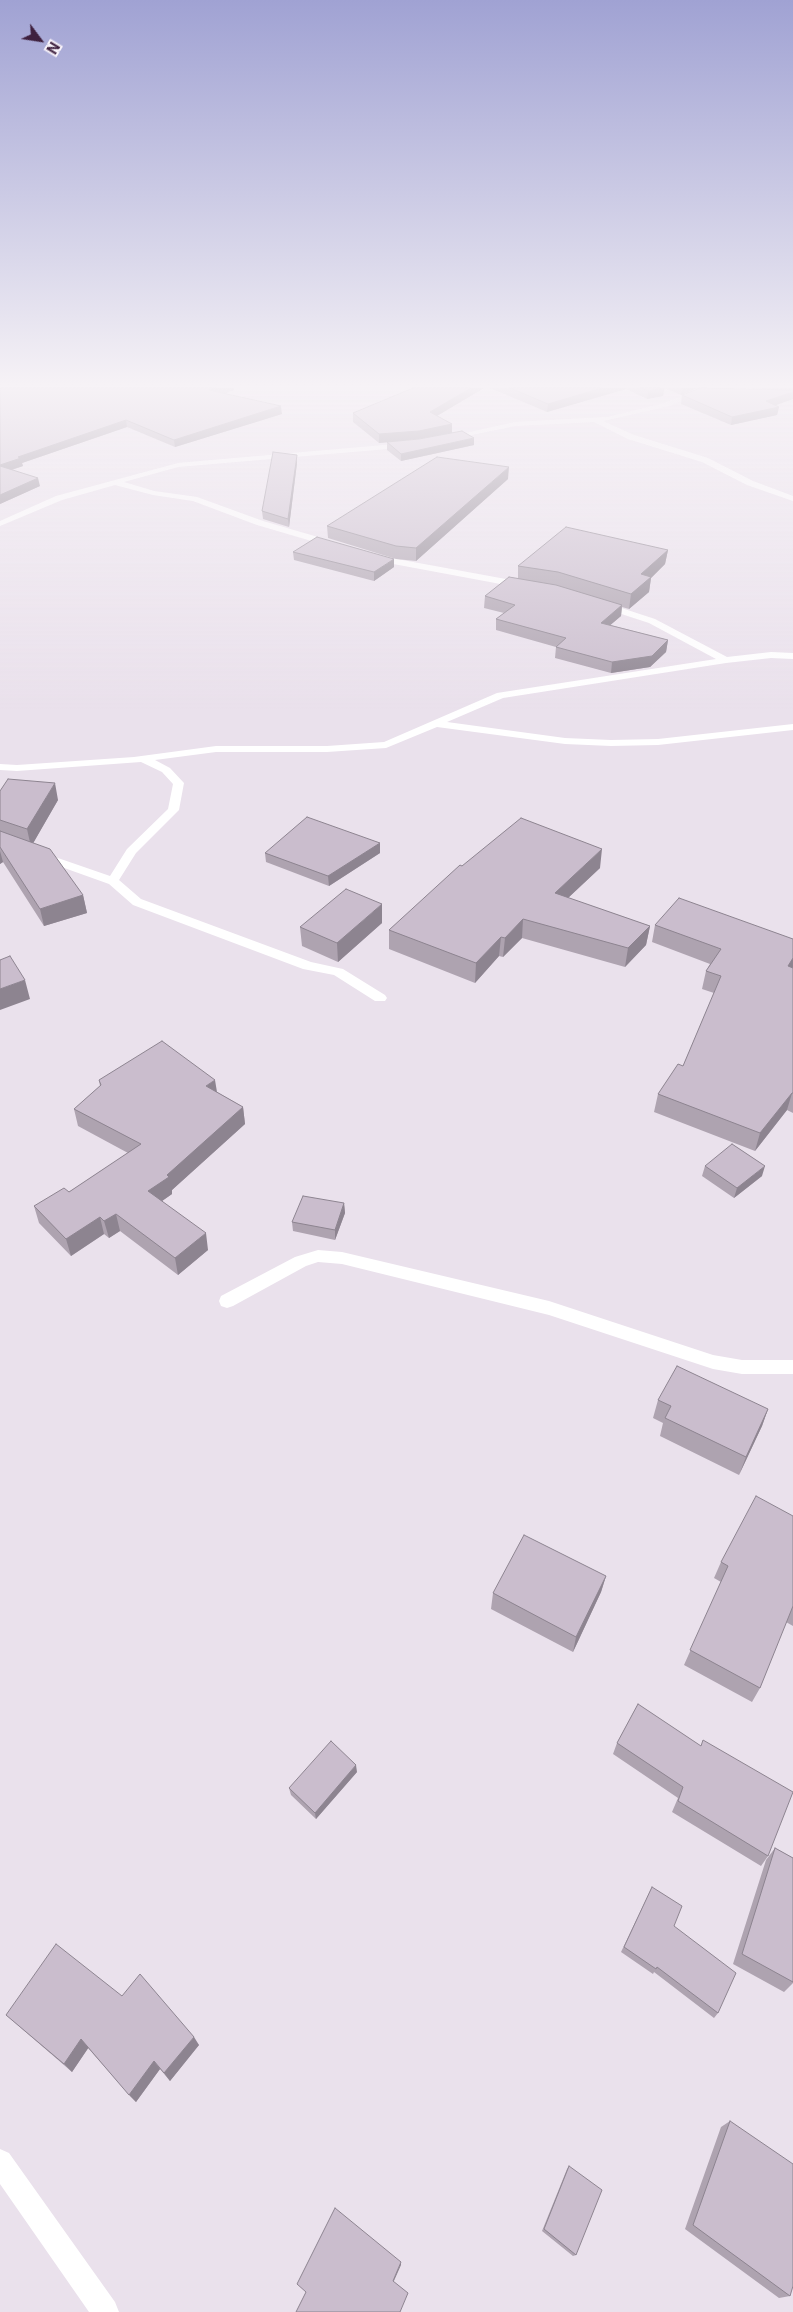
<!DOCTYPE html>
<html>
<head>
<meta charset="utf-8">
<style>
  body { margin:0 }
  #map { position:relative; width:793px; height:2312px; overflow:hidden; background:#eae1ec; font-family:Inter,sans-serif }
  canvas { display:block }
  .north { position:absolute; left:15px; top:15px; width:50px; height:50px; -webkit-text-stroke:4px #f7f2f9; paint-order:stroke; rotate:121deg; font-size:14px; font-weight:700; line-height:20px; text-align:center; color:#3e203e }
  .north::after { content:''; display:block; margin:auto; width:18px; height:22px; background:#3e203e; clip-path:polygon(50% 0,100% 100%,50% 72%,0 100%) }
</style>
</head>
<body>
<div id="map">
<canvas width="793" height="2312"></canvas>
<div class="north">N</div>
</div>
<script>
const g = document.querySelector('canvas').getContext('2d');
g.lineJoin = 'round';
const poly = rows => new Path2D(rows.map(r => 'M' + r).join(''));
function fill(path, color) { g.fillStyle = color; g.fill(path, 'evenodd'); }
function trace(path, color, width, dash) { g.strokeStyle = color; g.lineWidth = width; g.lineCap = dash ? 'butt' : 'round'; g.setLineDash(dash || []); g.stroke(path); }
fill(poly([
  [702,388,712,388,669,406,603,421,634,435,708,458,753,481,793,496,793,501,747,485,702,462,628,439,594,422,515,426,447,440,443,438,515,422,608,417,665,403,702,388],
  [407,443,411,445,410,447,178,467,124,482,154,491,197,497,263,521,335,542,335,546,332,547,257,525,193,501,153,495,115,485,62,500,0,526,0,521,56,496,178,463,407,443],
  [375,555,522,582,526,585,522,588,372,560,371,558,375,555],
  [603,602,655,619,727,657,771,652,793,653,793,659,771,658,726,663,503,698,447,722,565,738,611,740,658,739,793,724,793,730,658,745,611,746,565,744,437,727,386,748,327,752,216,752,155,760,170,768,184,783,179,810,136,853,119,880,141,899,311,962,343,969,385,995,387,998,385,1001,375,1001,334,975,303,969,133,905,109,884,0,845,0,838,110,876,127,849,168,809,173,784,162,772,141,762,17,771,0,770,0,764,17,765,134,757,216,746,327,746,384,742,497,693,716,659,649,623,600,607,598,605,603,602],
  [318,1250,342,1252,549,1301,713,1355,742,1360,793,1360,793,1374,742,1374,713,1369,549,1315,342,1264,318,1262,306,1266,233,1306,227,1308,221,1306,219,1301,221,1296,295,1257,318,1250],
  [0,2149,9,2153,115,2302,119,2312,89,2312,0,2184,0,2149]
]), '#fff');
fill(poly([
  [0,388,234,388,234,390,224,394,282,414,175,447,127,427,22,463,23,466,12,470,40,486,0,504],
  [484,388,437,416,419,439,379,443,353,422,353,413],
  [490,388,664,388,663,396,647,399,626,389,547,412],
  [664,388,697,388,681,395],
  [748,388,793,388,793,399,776,405,779,407,777,415,731,425,681,404,682,395,765,389],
  [387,442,474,445,401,461,387,450],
  [297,463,289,527,263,519,262,511],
  [508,479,416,561,396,559,328,538,327,526],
  [668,550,665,564,651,578,649,592,629,609,622,607,621,616,610,625,668,640,666,652,650,667,611,673,555,658,556,647,496,630,496,619,504,613,484,608,485,596,518,578,518,566],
  [293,552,394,567,374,581,294,560],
  [0,791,58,800,33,843,83,895,87,913,44,926,3,862,0,864],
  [380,843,380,853,329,886,266,862,265,853],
  [462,866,600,868,568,898,650,926,646,945,625,967,522,938,503,957,499,956,475,983,389,949,389,930],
  [382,923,338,962,302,946,300,927],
  [655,925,793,939,793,1113,787,1110,755,1151,654,1112,658,1094,683,1066,714,993,702,989,706,971,710,964,652,942],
  [99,1080,217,1092,243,1107,245,1124,172,1190,172,1194,162,1201,208,1250,178,1275,120,1231,109,1238,104,1234,71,1256,39,1223,34,1206,69,1192,128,1153,78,1126,74,1109,100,1086],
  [705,1166,762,1176,734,1198,702,1176],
  [344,1203,345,1213,335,1240,293,1231,292,1222],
  [658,1400,768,1409,762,1426,739,1475,660,1436,663,1423,653,1418],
  [793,1516,793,1626,786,1622,760,1688,752,1702,684,1665,721,1582,714,1578,721,1562],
  [606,1576,601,1592,573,1652,491,1609,493,1593],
  [638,1704,768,1856,761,1866,672,1812,678,1798,613,1754,617,1743],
  [357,1772,316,1819,291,1795,289,1788],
  [775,1848,793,1858,793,1983,784,1992,733,1964,766,1860],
  [652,1887,674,1926,718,2013,714,2018,654,1972,653,1974,621,1952],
  [122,1996,199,2045,170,2081,160,2069,136,2102,88,2048,72,2072,6,2015],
  [730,2121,790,2296,779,2298,685,2229,721,2127],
  [569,2166,576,2255,573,2256,542,2231,567,2169]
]), '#aea3b0');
fill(poly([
  [216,388,234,388,234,390,210,398,209,390],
  [471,388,484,388,430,420,430,412],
  [602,388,626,388,626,389,547,412,548,404],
  [664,388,663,396,647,399,648,391],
  [682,388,697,388,681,395],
  [793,392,793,399,765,409,766,401],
  [281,406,282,414,175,447,174,440],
  [779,407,777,415,731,425,732,417],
  [126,420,127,427,22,463,23,466,1,473,0,465,18,457],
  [452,424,452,433,419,439,379,443,379,434],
  [474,438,474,445,401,461,401,454],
  [297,455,297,463,289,527,288,519],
  [509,467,508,479,416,561,416,548],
  [38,478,40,486,0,504,0,495],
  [668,550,665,564,651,578,649,592,629,609,631,594,641,574],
  [394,559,394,567,374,581,374,572],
  [622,605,621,616,600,634,601,623],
  [668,640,666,652,650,667,611,673,612,662],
  [55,783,58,800,31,847,27,829],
  [380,843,380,853,329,886,328,876],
  [602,849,600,868,553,912,555,893],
  [0,851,3,862,0,864],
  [83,895,87,913,44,926,40,909],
  [382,904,382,923,338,962,337,943],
  [523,919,522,938,503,957,505,938],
  [650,926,646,945,625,967,628,948],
  [501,937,499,956,475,983,476,963],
  [793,958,793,968,788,966],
  [25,980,30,999,0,1010,0,989],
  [215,1080,218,1098,206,1086],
  [792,1093,787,1110,755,1151,760,1133],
  [243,1107,245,1124,172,1190,172,1194,152,1208,148,1191],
  [765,1166,762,1176,734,1198,737,1188],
  [344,1203,345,1213,335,1240,335,1230],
  [116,1214,120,1231,109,1238,104,1221],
  [100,1217,104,1234,71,1256,66,1239],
  [206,1233,208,1250,178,1275,175,1258],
  [768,1409,762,1426,739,1475,746,1457],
  [606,1576,601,1592,573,1652,576,1637],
  [356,1765,357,1772,316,1819,315,1813],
  [194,2037,199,2045,170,2081,164,2073],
  [81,2039,89,2047,72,2072,64,2064],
  [154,2061,160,2069,136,2102,129,2095],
  [401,2262,401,2265,393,2283,393,2281]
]), '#8d8490');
const building = poly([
  [0,388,216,388,209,390,281,406,174,440,126,420,18,457,21,458,0,465,0,388],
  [413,388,471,388,430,412,452,424,419,431,379,434,353,413,413,388],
  [510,388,602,388,548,404,510,388],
  [641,388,662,388,648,391,641,388],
  [700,388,793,390,793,392,766,401,779,407,732,417,682,395,700,388],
  [462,431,474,438,401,454,387,442,419,439,462,431],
  [273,452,297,455,288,519,262,511,273,452],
  [437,457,509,467,416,548,396,546,327,526,437,457],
  [0,466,38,478,0,495,0,466],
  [566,527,668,550,641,574,651,577,631,594,558,572,518,566,566,527],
  [317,537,394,559,374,572,293,552,317,537],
  [509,577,556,585,622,605,601,623,668,640,652,656,612,662,556,647,566,638,496,619,515,605,485,596,509,577],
  [8,779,55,783,27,829,0,820,0,791,8,779],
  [307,817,380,843,328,876,265,853,307,817],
  [521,818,602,849,555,893,650,926,628,948,523,919,505,938,501,937,476,963,389,930,460,865,462,866,521,818],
  [0,831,50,849,83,895,40,909,0,847,0,831],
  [346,889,382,904,337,943,300,927,346,889],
  [679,898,793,939,793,958,788,966,793,968,793,1093,792,1093,760,1133,658,1094,678,1064,683,1066,721,976,706,971,721,949,655,925,679,898],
  [10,956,25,980,0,989,0,960,10,956],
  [162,1041,215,1080,206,1086,243,1107,167,1175,169,1177,148,1191,206,1233,175,1258,116,1214,104,1221,100,1217,66,1239,34,1206,64,1188,69,1192,141,1144,74,1109,101,1085,99,1080,162,1041],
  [732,1144,765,1166,737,1188,705,1166,732,1144],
  [303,1196,344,1203,335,1230,292,1222,303,1196],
  [677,1366,768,1409,746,1457,665,1418,671,1406,658,1400,677,1366],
  [756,1496,793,1516,793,1606,760,1688,690,1650,728,1566,721,1562,756,1496],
  [524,1535,606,1576,576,1637,493,1593,524,1535],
  [638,1704,701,1746,703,1740,793,1792,768,1856,678,1801,683,1787,617,1743,638,1704],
  [331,1741,356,1765,315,1813,289,1788,331,1741],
  [775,1848,793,1858,793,1982,742,1954,775,1848],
  [652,1887,682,1906,674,1926,736,1973,718,2013,657,1967,656,1969,624,1947,652,1887],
  [56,1944,122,1996,140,1974,194,2037,164,2073,154,2061,129,2095,81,2039,64,2064,6,2015,56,1944],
  [730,2121,793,2164,793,2286,790,2296,693,2225,730,2121],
  [569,2166,602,2190,576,2255,544,2229,569,2166],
  [335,2208,401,2262,393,2281,408,2293,400,2312,296,2312,306,2292,297,2284,335,2208]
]);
fill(building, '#cabdcd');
trace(building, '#8d8490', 1);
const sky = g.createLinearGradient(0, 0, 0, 712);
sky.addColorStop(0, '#a0a2d3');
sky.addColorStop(0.54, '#f6f2f6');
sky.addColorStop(1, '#f6f2f600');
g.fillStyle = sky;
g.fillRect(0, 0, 793, 712);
</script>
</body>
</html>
